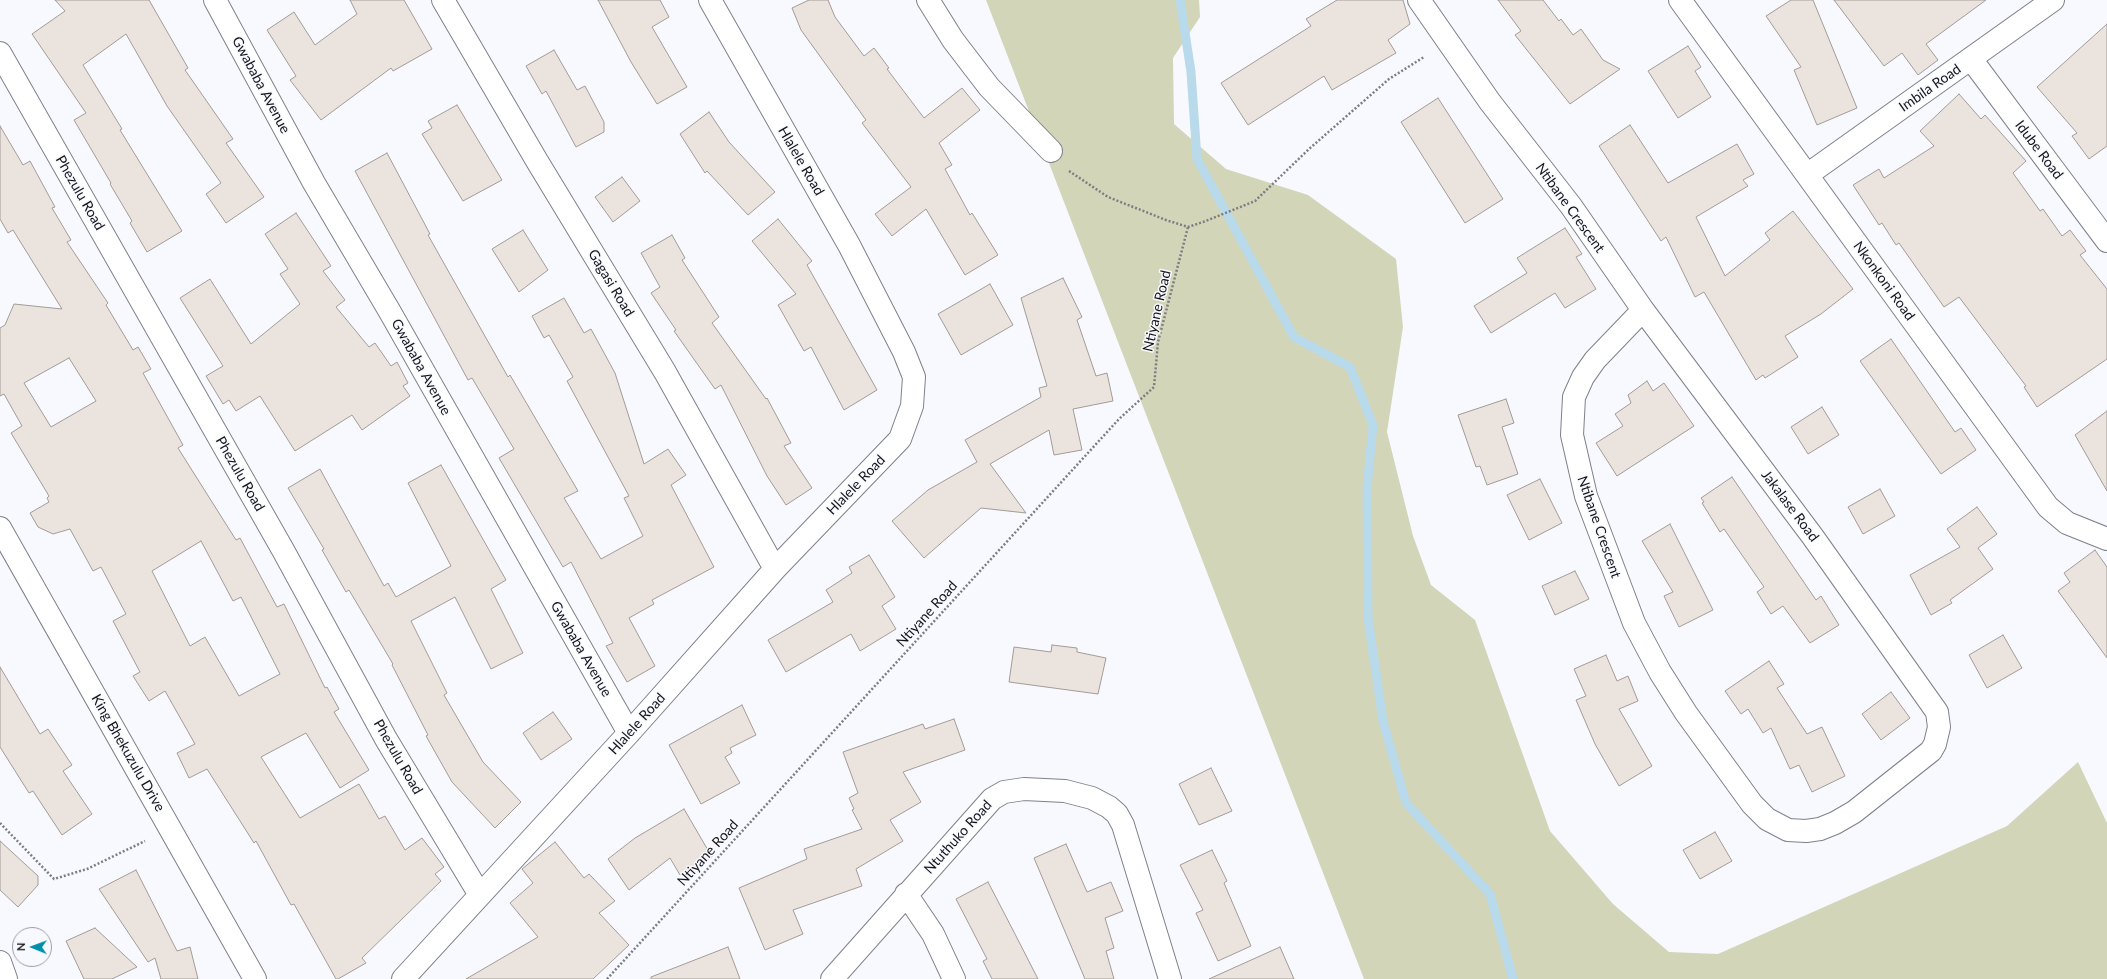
<!DOCTYPE html>
<html>
<head>
<meta charset="utf-8">
<style>
  body { margin:0 }
  #map { position:relative; width:2107px; height:979px; overflow:hidden; background:#f7f9fe; font-family:Lato,sans-serif }
  canvas { display:block }
  .north { position:absolute; left:12px; top:927px; width:40px; height:40px; box-sizing:border-box; background:#f7f9fe; border:1px solid #9d9ea2; border-radius:50%; rotate:271deg; font-size:11px; font-weight:700; line-height:16px; text-align:center; color:#151518 }
  .north::after { content:''; display:block; margin:auto; width:14px; height:18px; background:#008eab; clip-path:polygon(50% 0,100% 100%,50% 72%,0 100%) }
</style>
</head>
<body>
<div id="map">
<canvas width="2107" height="979"></canvas>
<div class="north">N</div>
</div>
<script>
const g = document.querySelector('canvas').getContext('2d');
g.lineJoin = 'round';
function fill(path, color) { g.fillStyle = color; g.fill(path, 'evenodd'); }
const poly = rows => new Path2D(rows.map(r => 'M' + r).join(''));
function trace(path, color, width, dash) { g.strokeStyle = color; g.lineWidth = width; g.lineCap = dash ? 'butt' : 'round'; g.setLineDash(dash || []); g.stroke(path); }
function label(font, color, halo, rows, align = 'center') {
  g.font = font + ' Lato,sans-serif'; g.lineWidth = 3; g.setLineDash([]); g.textBaseline = 'middle'; g.strokeStyle = halo; g.fillStyle = color; for (const [text, x, y, turn = 0] of rows) {
    g.save(); g.translate(x, y); g.rotate((+turn || 0) * Math.PI / 180); g.textAlign = isNaN(turn) ? turn : align; if (halo) g.strokeText(text, 0, 0); g.fillText(text, 0, 0); g.restore();
  }
}
fill(poly([
  [986,0,1199,0,1200,17,1173,58,1174,124,1226,169,1308,195,1396,259,1403,327,1387,432,1413,536,1431,585,1475,620,1550,831,1613,904,1669,952,1718,954,2007,826,2078,762,2107,823,2107,979,1364,979]
]), '#d3d5b8');
trace(poly([
  [1180,0,1191,72,1197,159,1294,337,1350,367,1373,425,1367,488,1368,618,1383,721,1406,803,1490,894,1513,979]
]), '#b9daeb', 9);
const building = poly([
  [55,0,149,0,188,68,185,70,233,139,226,143,264,197,226,223,206,194,221,183,167,106,126,34,83,65,122,129,120,130,182,231,147,252,130,223,132,221,110,184,111,183,74,120,86,113,32,34,65,11,55,0],
  [350,0,404,0,432,49,393,71,391,68,321,120,290,80,296,76,267,30,294,12,315,45,357,14,350,0],
  [598,0,660,0,669,17,652,27,687,87,657,104,631,62,598,0],
  [809,0,828,0,835,17,864,56,874,48,889,68,887,69,924,118,962,88,980,110,939,143,952,165,945,169,970,215,972,213,998,255,965,275,926,209,892,236,875,214,911,187,862,123,866,120,801,30,792,8,809,0],
  [1337,0,1403,0,1410,24,1388,40,1396,53,1332,90,1324,76,1248,125,1221,83,1311,26,1306,19,1337,0],
  [1498,0,1543,0,1559,21,1561,19,1573,35,1581,29,1603,60,1620,69,1570,104,1515,35,1521,31,1498,0],
  [1791,0,1813,0,1857,108,1817,125,1794,70,1801,67,1766,16,1791,0],
  [1834,0,1986,0,1926,44,1938,60,1918,75,1902,53,1884,66,1834,0],
  [2107,24,2107,146,2089,159,2072,136,2077,133,2037,87,2107,24],
  [1688,46,1701,67,1695,71,1711,97,1678,118,1648,71,1688,46],
  [554,50,577,90,585,86,604,122,604,132,576,147,546,91,542,94,526,66,554,50],
  [1959,94,1981,119,1985,115,2026,161,2013,173,2040,211,2043,209,2062,236,2070,230,2086,251,2080,255,2107,289,2107,359,2037,407,2024,387,2026,386,1959,297,1944,307,1899,243,1896,245,1882,223,1879,225,1853,185,1879,169,1884,178,1934,146,1920,131,1959,94],
  [1438,98,1503,199,1465,223,1401,122,1438,98],
  [457,105,502,180,463,201,422,134,432,128,428,121,457,105],
  [709,112,729,142,775,192,748,215,707,171,705,173,680,134,709,112],
  [1630,125,1668,183,1737,144,1754,174,1743,180,1748,186,1696,217,1725,276,1770,240,1765,233,1793,211,1853,289,1821,314,1785,336,1798,357,1765,378,1763,375,1756,380,1704,292,1695,297,1666,237,1661,241,1599,146,1630,125],
  [0,126,23,165,30,161,55,207,52,208,71,240,67,242,108,303,106,305,133,350,138,347,151,369,143,373,183,445,178,448,236,540,240,538,277,607,284,604,325,688,327,687,339,709,334,712,369,770,340,788,306,733,261,757,300,818,359,784,379,819,385,816,405,850,422,838,444,867,435,874,441,881,362,958,366,963,338,979,336,979,294,904,291,905,256,841,254,843,207,769,189,778,177,753,195,744,165,691,149,701,133,676,140,672,113,621,126,614,101,567,93,571,70,529,53,534,38,527,30,513,49,502,47,498,49,496,11,433,22,426,4,394,0,396,0,328,5,325,14,304,62,309,13,230,8,233,0,219,0,126],
  [69,358,96,401,51,427,24,383,69,358],
  [201,541,233,601,241,597,280,674,239,696,205,637,190,646,152,571,201,541],
  [387,153,430,234,428,235,508,377,510,375,578,491,564,498,601,559,643,536,624,498,629,496,567,381,573,377,549,335,544,338,532,316,564,298,584,333,591,329,615,373,644,464,668,449,686,475,671,485,714,567,652,600,654,604,629,618,655,666,627,682,606,646,613,643,571,562,563,567,499,458,514,449,472,378,468,380,355,171,387,153],
  [622,177,640,201,613,222,595,197,622,177],
  [296,213,331,266,323,271,345,300,336,307,369,347,375,343,391,366,397,362,408,383,403,386,410,396,362,430,352,415,295,451,260,396,236,411,229,400,223,404,206,376,223,366,180,298,210,279,251,344,300,304,280,274,288,269,265,234,296,213],
  [778,219,812,261,807,265,877,390,844,410,811,347,804,351,778,305,796,294,752,241,778,219],
  [1565,228,1582,254,1576,257,1596,289,1565,308,1555,293,1491,333,1474,306,1527,273,1517,258,1565,228],
  [523,230,548,270,519,292,492,249,523,230],
  [672,235,685,258,682,260,719,317,712,323,766,399,767,398,791,443,784,446,812,488,786,505,767,476,721,385,715,389,674,331,676,330,651,293,660,287,641,253,672,235],
  [1063,278,1082,317,1077,320,1096,376,1107,373,1113,401,1073,409,1082,450,1054,455,1049,430,990,464,1026,513,981,508,924,558,892,521,928,490,977,462,965,440,1041,397,1039,388,1047,386,1021,298,1063,278],
  [990,284,1013,325,961,355,938,314,990,284],
  [1891,339,1955,432,1961,428,1976,450,1941,474,1860,361,1891,339],
  [1647,381,1653,391,1664,383,1694,426,1617,476,1596,443,1623,426,1615,414,1631,403,1628,395,1647,381],
  [1506,399,1514,423,1502,427,1518,474,1487,485,1480,466,1476,467,1458,415,1506,399],
  [1822,407,1839,435,1808,454,1791,427,1822,407],
  [2107,411,2107,491,2075,435,2107,411],
  [441,465,506,580,491,589,523,653,491,669,455,597,411,621,447,693,444,695,483,762,521,802,495,828,452,782,426,736,428,735,392,665,393,664,349,590,346,592,322,550,324,549,288,488,320,469,384,586,388,583,396,597,451,566,408,483,441,465],
  [1732,477,1816,600,1821,596,1839,625,1810,643,1783,606,1771,614,1757,592,1764,587,1724,529,1720,532,1702,503,1704,502,1701,498,1732,477],
  [1540,479,1562,523,1529,540,1507,495,1540,479],
  [1880,489,1895,516,1863,534,1848,507,1880,489],
  [1977,507,1997,534,1978,548,1993,569,1950,600,1952,603,1931,615,1910,575,1960,547,1947,529,1977,507],
  [1670,524,1713,610,1679,627,1664,596,1673,592,1642,541,1670,524],
  [2095,550,2107,567,2107,658,2058,591,2070,582,2064,573,2095,550],
  [869,555,895,597,882,606,896,629,860,651,851,634,786,672,768,640,833,602,826,590,852,573,849,567,869,555],
  [1575,571,1589,599,1555,615,1542,586,1575,571],
  [2003,635,2022,668,1987,688,1969,655,2003,635],
  [1052,645,1077,648,1077,652,1106,658,1098,694,1009,682,1014,647,1051,652,1052,645],
  [1606,655,1617,681,1628,676,1638,701,1619,709,1652,766,1619,786,1595,744,1576,700,1586,696,1574,669,1606,655],
  [1769,661,1784,684,1777,688,1807,734,1822,727,1845,776,1812,792,1799,765,1790,769,1771,728,1763,733,1748,709,1741,714,1725,691,1769,661],
  [0,667,40,734,48,729,72,765,63,771,92,814,62,835,33,791,29,793,0,747,0,667],
  [1891,692,1910,718,1881,740,1862,714,1891,692],
  [742,705,756,735,730,748,732,753,725,757,740,783,701,804,669,745,742,705],
  [553,712,572,739,541,760,523,733,553,712],
  [954,719,965,750,903,772,921,802,890,820,903,841,856,869,862,886,793,910,803,934,765,950,739,888,807,859,804,849,862,829,852,810,854,809,849,798,858,793,843,752,923,724,925,729,954,719],
  [1211,768,1232,811,1199,825,1179,784,1211,768],
  [684,809,712,857,680,875,670,858,629,890,608,859,635,838,684,809],
  [1715,832,1732,861,1700,879,1683,850,1715,832],
  [0,841,38,876,38,885,18,907,0,890,0,841],
  [555,842,584,878,589,874,615,901,599,913,629,945,593,979,466,979,538,937,510,903,533,883,522,869,555,842],
  [1066,844,1087,892,1111,882,1123,911,1105,918,1114,948,1106,951,1114,979,1085,979,1034,858,1066,844],
  [1212,850,1227,881,1224,883,1251,946,1218,961,1196,913,1203,910,1180,865,1212,850],
  [136,870,177,951,190,947,198,979,161,979,155,958,148,962,99,889,136,870],
  [988,882,1015,934,1038,979,992,979,983,961,987,959,956,899,988,882],
  [95,928,137,967,112,979,84,979,66,941,95,928],
  [728,947,740,979,651,979,651,977,728,947],
  [1280,947,1294,979,1209,979,1280,947]
]);
fill(building, '#ebe3dd');
trace(building, '#a39b96', 1);
const minor = poly([
  [215,0,314,183,390,312,629,733],
  [443,0,537,161,665,372,775,569],
  [928,0,953,40,989,87,1051,151],
  [1419,0,1490,102,1571,206,1643,310,1813,537,1937,712,1939,727,1935,744,1931,751,1854,812,1835,823,1820,829,1806,831,1788,830,1767,819,1752,804,1686,713,1660,672,1634,623,1586,496,1572,435,1574,397,1583,377,1595,360,1643,310],
  [1680,0,2048,507,2067,523,2107,539],
  [0,53,283,550,386,739,480,895],
  [1971,59,2107,241],
  [1807,175,2053,0],
  [0,528,255,979],
  [906,894,933,934,954,979],
  [0,962,6,979],
  [403,979,629,733,775,569,900,439,912,406,914,377,904,352,849,245,710,0],
  [832,979,992,799,1004,792,1024,789,1065,791,1092,798,1109,807,1117,814,1123,825,1170,979]
]);
trace(minor, '#7f818a', 24);
trace(poly([
  [1069,171,1108,197,1166,220,1188,227,1203,222,1255,201,1309,149,1389,79,1424,57],
  [0,823,54,879,87,869,145,841],
  [607,979,1119,419,1154,387,1158,342,1188,227]
]), '#7c7d81', 2.5, [2, 2]);
trace(minor, '#fff', 22);
label('14px', '#151518', '#f7f9fe', [
  ["Gwababa Avenue",261,85,62],
  ["Imbila Road",1930,88,-35],
  ["Idube Road",2039,150,53],
  ["Hlalele Road",801,161,60],
  ["Phezulu Road",80,193,60],
  ["Ntibane Crescent",1570,208,54],
  ["Nkonkoni Road",1884,281,54],
  ["Gagasi Road",611,283,59],
  ["Ntiyane Road",1157,311,-77],
  ["Gwababa Avenue",421,367,61],
  ["Phezulu Road",240,474,60],
  ["Hlalele Road",856,485,-46],
  ["Jakalase Road",1790,506,53],
  ["Ntibane Crescent",1599,527,71],
  ["Ntiyane Road",927,614,-48],
  ["Gwababa Avenue",581,649,60],
  ["Hlalele Road",637,724,-48],
  ["King Bhekuzulu Drive",128,753,60],
  ["Phezulu Road",398,757,60],
  ["Ntuthuko Road",958,837,-48],
  ["Ntiyane Road",708,853,-48]
]);
</script>
</body>
</html>
